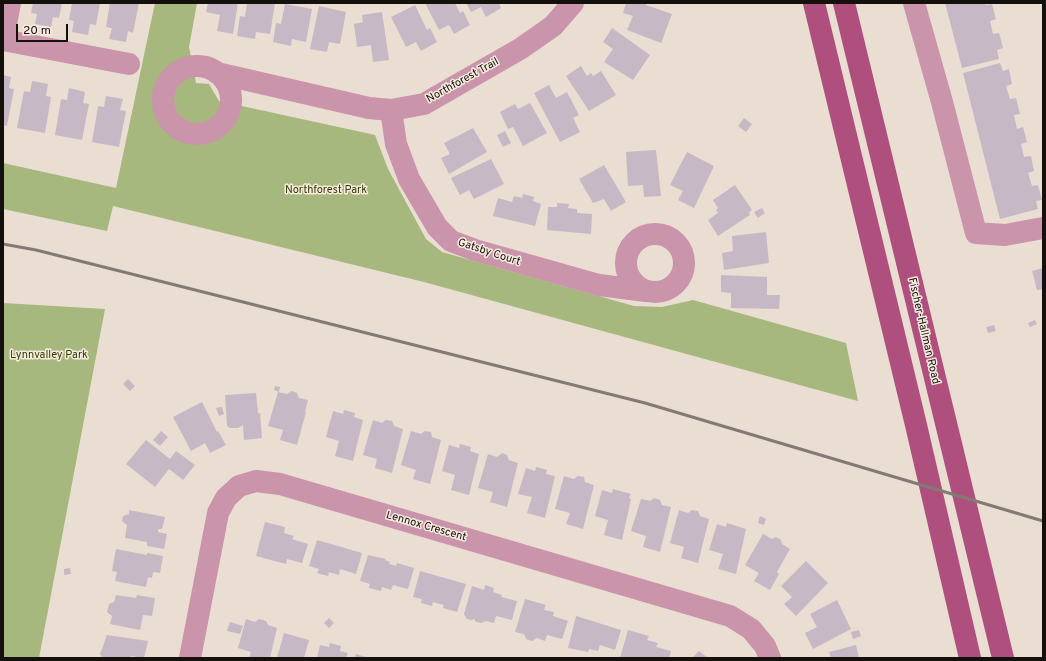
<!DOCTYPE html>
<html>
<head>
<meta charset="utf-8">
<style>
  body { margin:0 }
  #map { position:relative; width:1046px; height:661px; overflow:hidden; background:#eaddd2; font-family:Overpass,sans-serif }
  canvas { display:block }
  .frame { position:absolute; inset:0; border:4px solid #14100c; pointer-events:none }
  .scale { position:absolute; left:16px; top:24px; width:52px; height:18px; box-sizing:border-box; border:2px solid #14100c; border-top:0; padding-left:5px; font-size:12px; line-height:14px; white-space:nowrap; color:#14100c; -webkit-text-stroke:3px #f8ebdf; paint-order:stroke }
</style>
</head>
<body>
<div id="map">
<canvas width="1046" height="661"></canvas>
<div class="frame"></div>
<div class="scale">20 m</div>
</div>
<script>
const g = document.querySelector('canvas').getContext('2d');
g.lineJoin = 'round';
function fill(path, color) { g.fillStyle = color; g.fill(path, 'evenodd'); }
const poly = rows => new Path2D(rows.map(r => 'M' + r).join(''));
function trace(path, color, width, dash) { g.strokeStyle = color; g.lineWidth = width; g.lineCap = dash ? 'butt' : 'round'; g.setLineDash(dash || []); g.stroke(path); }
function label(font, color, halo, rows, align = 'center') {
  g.font = font + ' Overpass,sans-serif'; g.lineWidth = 3; g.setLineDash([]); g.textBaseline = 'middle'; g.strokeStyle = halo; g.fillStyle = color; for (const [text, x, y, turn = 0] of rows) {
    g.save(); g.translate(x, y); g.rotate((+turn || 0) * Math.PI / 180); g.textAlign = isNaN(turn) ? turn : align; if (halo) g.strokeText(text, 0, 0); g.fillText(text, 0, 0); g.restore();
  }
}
fill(poly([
  [155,3,197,3,189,47,196,83,209,84,219,101,375,135,388,169,426,239,442,252,634,306,662,307,693,300,846,343,858,401,424,282,113,206,107,231,3,209,3,163,116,188],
  [3,303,105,309,39,658,3,658]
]), '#a6b87d');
fill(poly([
  [33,3,62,3,59,18,53,17,51,27,35,24,37,14,31,13],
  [72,3,100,3,96,25,90,24,88,35,72,32,74,21,69,20],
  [110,3,139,3,133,33,128,31,126,42,109,39,112,28,106,27],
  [208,3,238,3,233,34,217,31,220,15,206,12],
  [247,3,275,3,270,34,256,32,255,39,237,36,240,16,245,17],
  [425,3,455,3,460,13,463,11,470,25,454,34,449,25,439,30],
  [466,3,499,3,501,8,486,17,481,7,471,12],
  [626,3,646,3,646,5,672,14,661,43,627,30,633,16,623,13],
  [945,3,985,3,986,5,992,4,996,19,990,21,993,34,999,33,1003,48,997,50,999,59,962,68],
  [285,4,312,9,306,42,292,39,291,46,273,42,276,23,281,24],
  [415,5,427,30,430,28,437,42,421,51,416,42,406,47,391,17],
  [319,6,346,12,340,44,329,42,327,52,310,49],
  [382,12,389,60,373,62,371,45,357,47,354,24,363,22,362,15],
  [612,28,650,55,633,80,604,62,613,49,603,42],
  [1000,63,1003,71,1009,69,1012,84,1006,86,1010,99,1016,98,1020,114,1014,115,1017,129,1023,127,1027,142,1021,144,1024,157,1031,156,1034,171,1028,173,1032,186,1038,185,1042,200,1036,201,1038,209,1000,219,963,73],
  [581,66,587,76,591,73,593,76,601,71,616,95,589,111,566,76],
  [3,75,11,77,9,88,14,89,7,126,3,125],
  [32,81,48,84,46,96,51,97,45,133,17,128,24,91,30,92],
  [549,85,556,98,567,92,579,115,573,118,580,132,560,142,534,93],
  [69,88,85,92,83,103,89,104,82,140,55,135,61,99,67,100],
  [106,96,123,99,120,110,126,111,119,147,92,142,98,106,104,107],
  [530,103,547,133,523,146,513,127,508,129,500,112,515,104,518,109],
  [744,118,752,124,746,132,738,126],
  [473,128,487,152,449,174,441,158,450,154,444,143],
  [505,131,511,143,503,147,497,135],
  [656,150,661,196,644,197,643,185,628,186,626,152],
  [687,152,714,166,694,208,678,200,683,191,670,185],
  [491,159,504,184,474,199,469,190,460,195,451,178],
  [604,165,626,202,611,211,604,199,593,203,579,179],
  [735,185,752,210,749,212,750,215,718,236,708,220,718,213,716,210,718,208,713,200],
  [523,194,534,197,533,201,541,204,535,226,493,216,498,198,512,202,514,196,522,198],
  [557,203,569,204,568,208,577,209,577,213,592,214,591,234,547,230,548,207,557,207],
  [762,208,765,213,758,218,754,212],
  [766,232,769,263,724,270,722,253,733,251,732,236],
  [1043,268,1043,289,1037,290,1032,271],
  [721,275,767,277,767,295,780,295,779,309,731,308,731,293,721,292],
  [1035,320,1037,324,1030,327,1028,323],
  [994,325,996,331,988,333,986,327],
  [128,379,135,386,130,391,123,384],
  [275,386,280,387,279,392,274,390],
  [292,391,297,393,299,398,308,400,305,412,306,412,297,445,280,440,283,430,268,426,278,392,287,394],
  [256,393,258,413,260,413,262,438,244,440,243,425,238,428,230,428,227,426,225,395],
  [202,402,217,432,218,431,226,445,210,453,205,443,191,451,173,417],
  [222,407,224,414,219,416,216,408],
  [344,410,355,413,354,417,363,420,353,461,335,456,339,441,326,437,333,411,343,414],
  [373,420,382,423,386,420,392,421,394,426,403,429,392,473,375,468,377,459,363,455],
  [161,431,168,437,160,446,153,440],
  [411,431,421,434,425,431,431,432,432,437,441,440,430,484,413,479,416,470,401,465],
  [146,440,170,459,176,451,195,465,183,480,169,469,155,487,126,464],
  [460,444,471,447,470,451,479,454,469,495,451,490,455,475,442,471,449,445,459,448],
  [502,453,507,455,509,460,518,463,507,507,490,502,493,492,478,488,488,454,497,457],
  [536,467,547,470,546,474,555,476,545,518,527,513,532,497,518,494,526,468,535,471],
  [564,476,574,479,578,476,584,477,585,482,594,485,583,529,566,524,570,513,555,509],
  [613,489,631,494,629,498,631,499,622,540,604,535,608,520,595,516,602,490,612,493],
  [654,498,660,500,662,505,671,507,660,552,643,547,646,536,631,531,641,499,650,501],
  [129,510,165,517,162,529,158,529,158,532,167,534,164,549,147,546,147,542,125,538,127,525,122,521,123,516,129,514],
  [679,510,688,513,692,510,698,511,700,516,709,519,698,563,681,558,684,547,670,543],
  [760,516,766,519,764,525,758,523],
  [265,522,285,527,284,533,294,536,292,539,308,544,302,563,287,559,286,564,256,556],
  [727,523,746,529,736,574,718,569,723,554,709,550,717,524,726,527],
  [763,534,772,539,776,537,781,540,782,544,790,549,777,572,779,574,770,590,754,581,759,573,745,565],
  [317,540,362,553,356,574,340,569,339,575,329,572,328,576,317,573,319,569,309,566],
  [116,549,147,555,147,553,163,556,160,573,153,572,152,578,148,577,146,587,115,581,117,572,112,571],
  [368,555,386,559,385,560,390,562,389,564,396,566,397,563,414,568,408,589,393,585,391,590,382,587,381,591,369,588,370,584,360,581],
  [806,561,828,583,796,616,784,604,792,597,781,586],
  [70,568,71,574,64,575,64,569],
  [420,571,466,584,457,612,443,608,444,605,433,602,432,606,421,603,422,599,413,597],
  [485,585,494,588,493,592,502,595,501,597,517,601,512,620,496,616,494,623,486,621,481,623,476,622,474,619,472,620,467,619,464,614,472,586,484,590],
  [116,595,136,598,137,595,155,598,152,616,143,615,140,630,110,624,112,616,107,612,109,604,114,602],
  [525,599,546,605,544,610,554,612,553,616,568,621,562,639,547,635,545,641,537,638,532,641,526,639,524,634,515,632],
  [837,600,851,629,813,649,805,633,817,627,810,614],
  [576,616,621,630,615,650,600,645,598,651,589,649,588,652,568,648],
  [329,618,334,623,329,628,324,623],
  [246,619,255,622,259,619,266,621,268,625,277,628,270,658,249,658,251,652,238,648],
  [230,622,243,626,240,634,227,631],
  [628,630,649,636,647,640,658,643,656,647,671,651,669,658,620,658],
  [859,630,861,636,853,639,851,632],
  [284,633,309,640,304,658,277,658],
  [107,635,148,641,144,658,131,656,131,658,103,658,100,654],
  [330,643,341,646,340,651,348,653,346,658,317,658,320,645,329,647],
  [856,645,859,658,831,658,829,652],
  [699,651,708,658,692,658],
  [356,654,369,658,355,658]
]), '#c6b9c5');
trace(poly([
  [914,3,942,102,976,233,1005,235,1043,228],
  [3,40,129,64],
  [3,40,10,3],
  '163 100a34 34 0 1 1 68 0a34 34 0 1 1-68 0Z',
  [217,73,369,108,391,110,424,104,520,49,553,26,573,3],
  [391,110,396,144,409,179,437,227,451,241,475,250,599,285,646,291],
  '626 263a29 29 0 1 1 58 0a29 29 0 1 1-58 0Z',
  [190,658,218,513,226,498,239,486,256,481,280,484,730,616,751,629,765,646,770,658]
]), '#ca94ab', 22);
trace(poly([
  [814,3,916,425,970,658],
  [844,3,1003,658]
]), '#af4f7e', 22);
trace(poly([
  [3,244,36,250,645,403,1043,521]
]), '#837b73', 3);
label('11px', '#14100c', '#f8ebdf', [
  ["Northforest Trail",463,81,-29],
  ["Gatsby Court",489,253,18],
  ["Fischer-Hallman Road",923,331,77],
  ["Lennox Crescent",426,527,16]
]);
label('11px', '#303c02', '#f8ebdf', [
  ["Northforest Park",326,191],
  ["Lynnvalley Park",49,356]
]);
</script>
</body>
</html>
